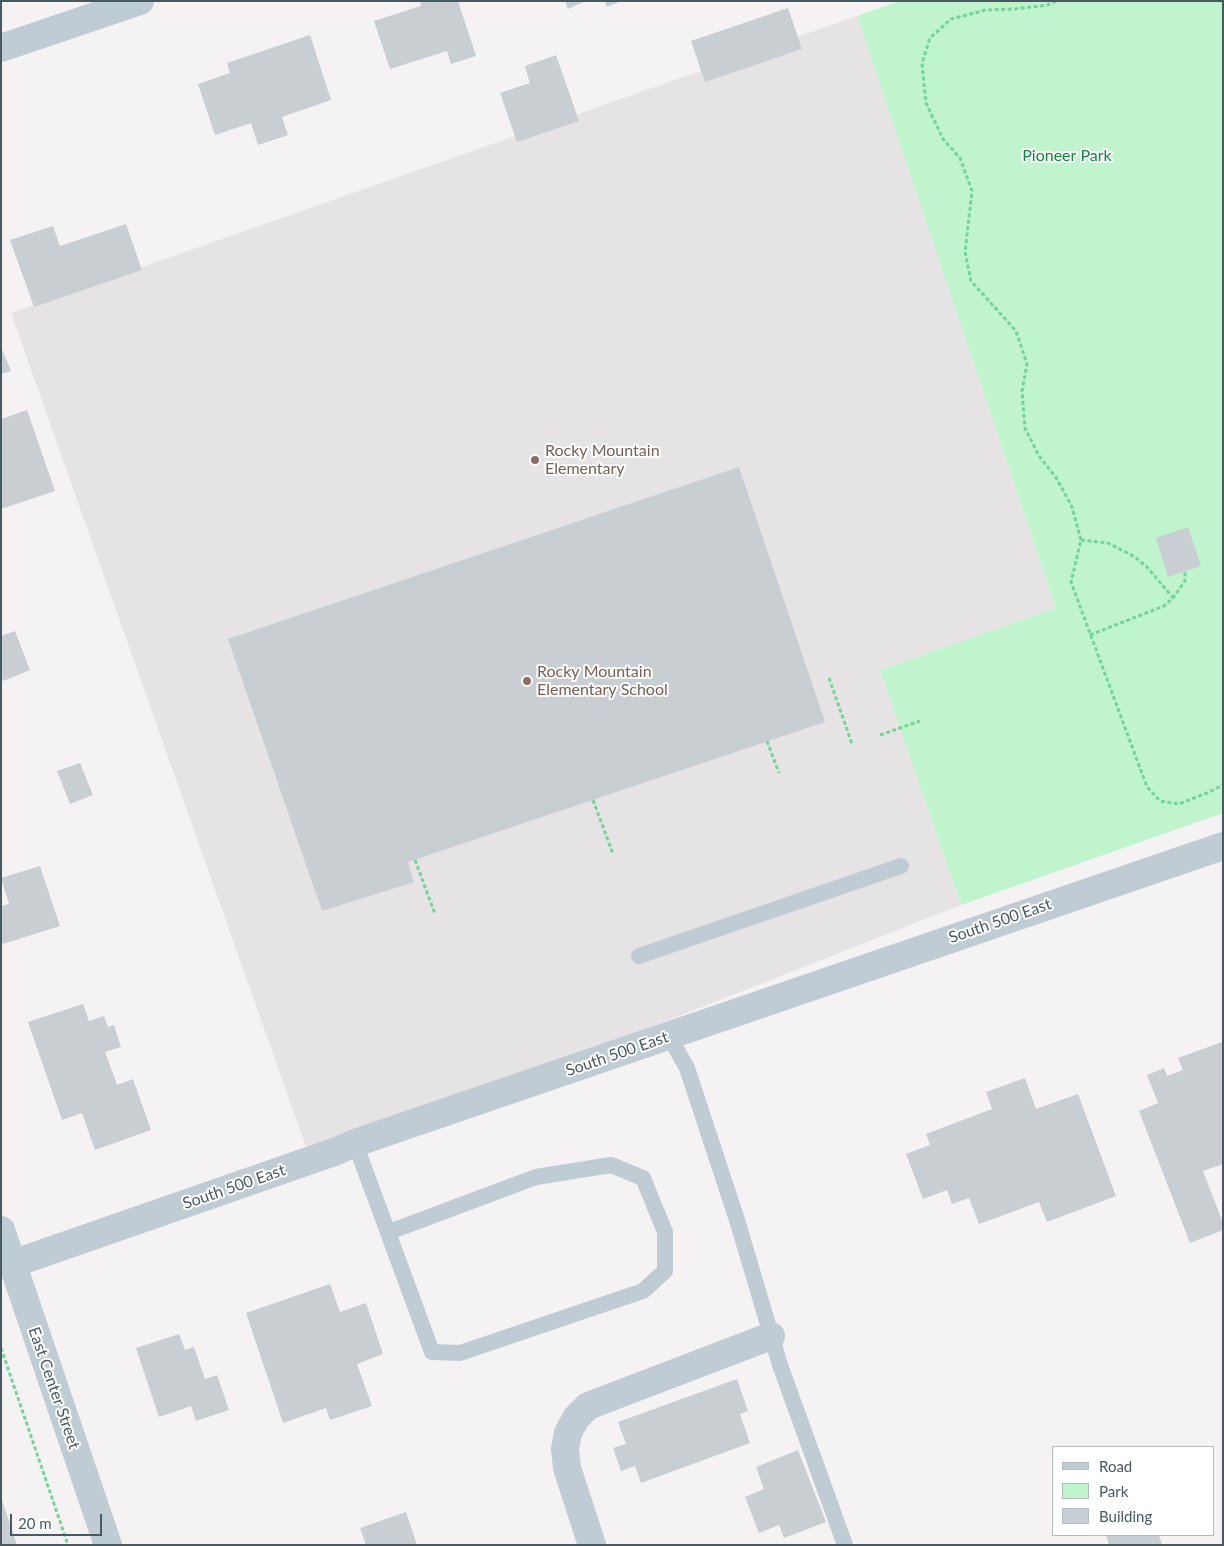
<!DOCTYPE html>
<html>
<head>
<meta charset="utf-8">
<style>
  body { margin:0 }
  #map { position:relative; width:1224px; height:1546px; overflow:hidden; background:#f5f2f3; font-family:Lato,sans-serif }
  canvas { display:block }
  .frame { position:absolute; inset:0; border:2px solid #485962; pointer-events:none }
  .legend { position:absolute; left:1052px; top:1446px; width:162px; height:90px; box-sizing:border-box; background:#fff; border:1px solid #b6bdc0; margin:0; padding:6px 9px; list-style:none; font-size:15px; color:#485962 }
  .legend li { display:flex; align-items:center; gap:10px; height:25px }
  .legend b { width:25px; border:1px solid #b6bdc0 }
  .scale { position:absolute; left:10px; top:1514px; width:92px; height:22px; box-sizing:border-box; border:2px solid #485962; border-top:0; padding-left:6px; font-size:15px; line-height:18px; white-space:nowrap; color:#485962; -webkit-text-stroke:4px #fff; paint-order:stroke }
</style>
</head>
<body>
<div id="map">
<canvas width="1224" height="1546"></canvas>
<div class="frame"></div>
<ul class="legend">
<li><b style="height:6px;background:#bfccd3"></b>Road</li>
<li><b style="height:14px;background:#bff4cd"></b>Park</li>
<li><b style="height:14px;background:#c9ced2"></b>Building</li>
</ul>
<div class="scale">20 m</div>
</div>
<script>
const g = document.querySelector('canvas').getContext('2d');
g.lineJoin = 'round';
function fill(path, color) { g.fillStyle = color; g.fill(path, 'evenodd'); }
const poly = rows => new Path2D(rows.map(r => 'M' + r).join(''));
function trace(path, color, width, dash) { g.strokeStyle = color; g.lineWidth = width; g.lineCap = dash ? 'butt' : 'round'; g.setLineDash(dash || []); g.stroke(path); }
function label(font, color, halo, rows, align = 'center') {
  g.font = font + ' Lato,sans-serif'; g.lineWidth = 4; g.setLineDash([]); g.textBaseline = 'middle'; g.strokeStyle = halo; g.fillStyle = color; for (const [text, x, y, turn = 0] of rows) {
    g.save(); g.translate(x, y); g.rotate((+turn || 0) * Math.PI / 180); g.textAlign = isNaN(turn) ? turn : align; if (halo) g.strokeText(text, 0, 0); g.fillText(text, 0, 0); g.restore();
  }
}
fill(poly([
  [857,16,1056,608,880,670,961,905,311,1161,11,313]
]), '#e6e3e5');
fill(poly([
  [900,1,1223,1,1223,813,961,905,880,670,1056,608,857,16]
]), '#bff4cd');
fill(poly([
  [420,1,458,1,476,56,451,64,447,51,390,69,374,21,421,6],
  [565,1,586,1,568,9],
  [605,1,621,1,607,7],
  [788,8,802,49,705,82,691,41],
  [310,35,331,100,282,117,288,135,258,145,251,123,215,135,198,84,230,73,227,63],
  [556,55,579,121,517,142,500,93,530,83,525,66],
  [126,224,142,270,34,307,10,240,53,226,60,246],
  [1,347,11,371,1,374],
  [27,410,55,491,1,509,1,419],
  [739,467,825,722,408,862,414,882,322,911,228,639],
  [1188,527,1201,566,1168,577,1156,538],
  [15,631,30,670,3,681,1,677,1,636],
  [80,763,93,795,70,804,57,771],
  [40,866,60,926,3,944,1,938,1,906,9,904,1,878],
  [83,1004,89,1021,104,1016,108,1027,114,1025,121,1047,105,1052,117,1085,133,1079,151,1130,95,1150,82,1113,62,1120,28,1022],
  [1222,1042,1223,1164,1203,1171,1223,1223,1223,1230,1190,1243,1139,1111,1158,1103,1147,1075,1164,1068,1167,1076,1183,1070,1178,1058],
  [1025,1078,1036,1109,1078,1094,1116,1196,1047,1222,1039,1202,979,1224,969,1198,952,1204,947,1190,923,1199,906,1154,930,1145,926,1134,992,1109,986,1092],
  [330,1284,340,1312,366,1303,383,1354,357,1364,372,1406,330,1420,326,1408,283,1423,246,1313],
  [179,1334,185,1350,194,1347,205,1379,217,1375,229,1410,196,1421,191,1406,159,1417,136,1348],
  [737,1379,748,1411,740,1414,750,1443,641,1483,635,1466,621,1471,613,1448,626,1444,618,1422],
  [798,1450,826,1522,784,1538,779,1525,759,1533,745,1497,764,1489,756,1467],
  [1,1500,2,1500,17,1545,1,1545],
  [406,1512,417,1545,366,1545,360,1528],
  [1106,1535,1159,1535,1162,1545,1109,1545]
]), '#c9ced2');
trace(poly([
  [1056,1,1048,5,1015,9,986,10,951,19,930,38,922,63,926,103,943,139,960,158,972,191,965,252,971,281,1016,331,1027,364,1022,391,1025,428,1039,456,1057,479,1072,507,1081,540,1071,582,1147,787,1160,801,1179,804,1207,793,1223,785],
  [1081,540,1108,543,1135,557,1148,568,1173,598],
  [1090,635,1164,606,1173,598,1185,581,1185,571],
  [829,678,852,744],
  [880,735,920,721],
  [767,741,779,773],
  [593,800,613,854],
  [415,860,435,914],
  [1,1348,68,1545]
]), '#74d599', 3, [4, 2.5]);
trace(poly([
  [639,956,901,866],
  [669,1036,687,1068,737,1220,780,1365,845,1545],
  [355,1143,432,1352,460,1353,643,1291,665,1271,665,1232,643,1178,611,1165,536,1177,389,1232]
]), '#bfccd3', 16);
trace(poly([
  [1,48,140,1],
  [12,1264,337,1151,355,1143,1223,846],
  [592,1545,567,1468,565,1449,568,1433,576,1418,588,1406,771,1336]
]), '#bfccd3', 28);
trace(poly([
  [1,1230,108,1545]
]), '#bfccd3', 28);
for (const [x, y, r, color] of [
  [535,460,5,"#8d6e63"],
  [527,681,5,"#8d6e63"]
]) { const dot = new Path2D(); dot.arc(x, y, r, 0, 2 * Math.PI); g.fillStyle = color; g.fill(dot); trace(dot, '#fff', 2); }
label('16px', '#10863c', '#fff', [
  ["Pioneer Park",1067,156]
]);
label('16px', '#785e54', '#fff', [
  ["Rocky Mountain",545,451],
  ["Elementary",545,469],
  ["Rocky Mountain",537,672],
  ["Elementary School",537,690]
], 'left');
label('16px', '#485962', '#fff', [
  ["South 500 East",1000,921,-19],
  ["South 500 East",617,1054,-19],
  ["South 500 East",234,1187,-19],
  ["East Center Street",54,1388,71]
]);
</script>
</body>
</html>
